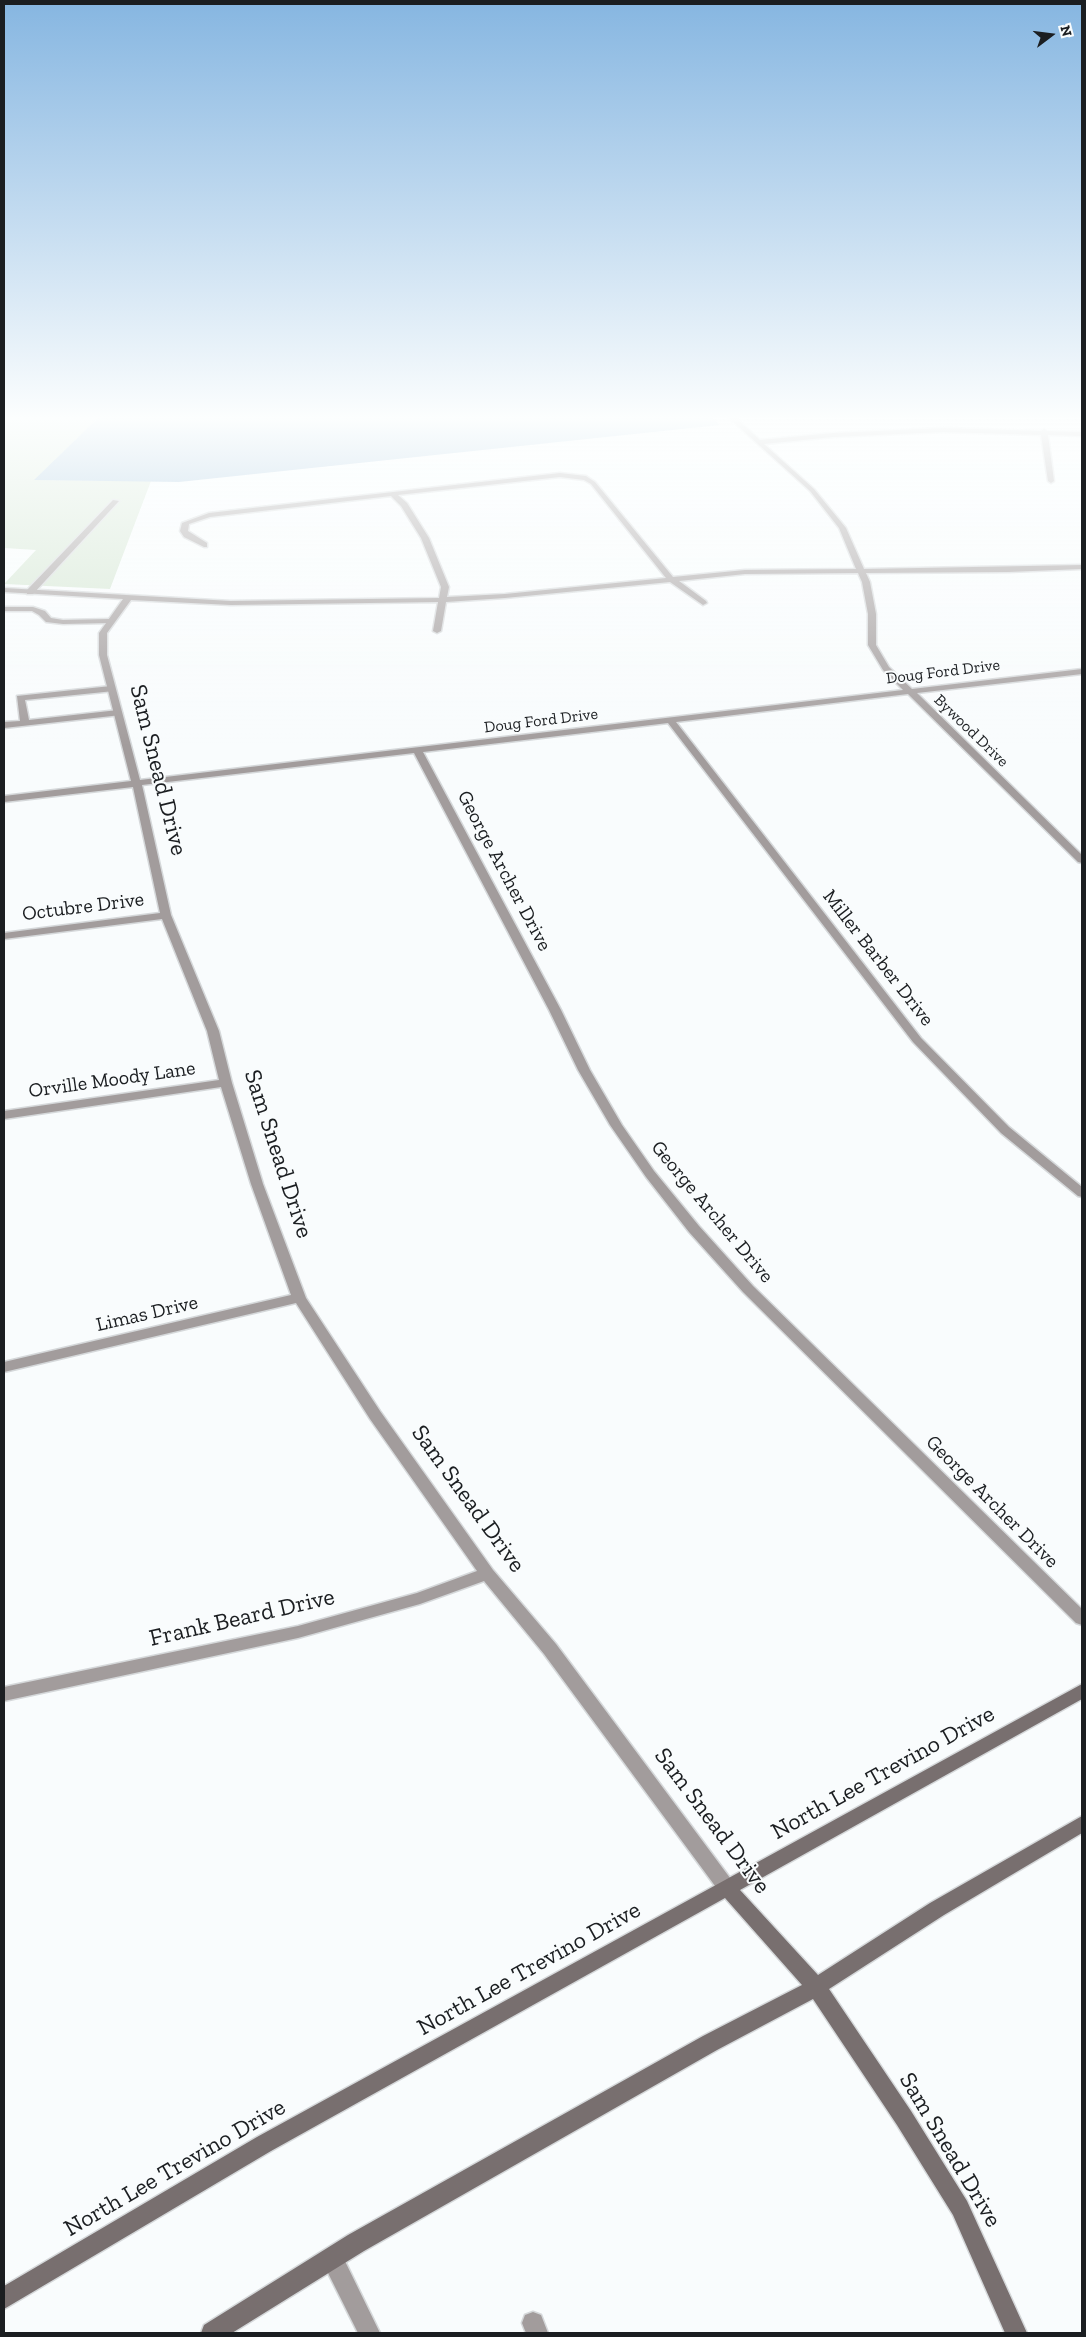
<!DOCTYPE html>
<html>
<head>
<meta charset="utf-8">
<style>
  body { margin:0 }
  #map { position:relative; width:1086px; height:2337px; overflow:hidden; background:#f9fcfd; font-family:"Zilla Slab",serif }
  canvas { display:block }
  .frame { position:absolute; inset:0; border:5px solid #1b1e21; pointer-events:none }
  .north { position:absolute; left:1026px; top:10px; width:50px; height:50px; -webkit-text-stroke:4px #f9fcfd; paint-order:stroke; rotate:75deg; font-size:14px; font-weight:700; line-height:20px; text-align:center; color:#1b1e21 }
  .north::after { content:''; display:block; margin:auto; width:18px; height:22px; background:#1b1e21; clip-path:polygon(50% 0,100% 100%,50% 72%,0 100%) }
</style>
</head>
<body>
<div id="map">
<canvas width="1086" height="2337"></canvas>
<div class="frame"></div>
<div class="north">N</div>
</div>
<script>
const g = document.querySelector('canvas').getContext('2d');
g.lineJoin = 'round';
function fill(path, color) { g.fillStyle = color; g.fill(path, 'evenodd'); }
const poly = rows => new Path2D(rows.map(r => 'M' + r).join(''));
function trace(path, color, width, dash) { g.strokeStyle = color; g.lineWidth = width; g.lineCap = dash ? 'butt' : 'round'; g.setLineDash(dash || []); g.stroke(path); }
function label(font, color, halo, rows, align = 'center') {
  g.font = font + ' "Zilla Slab",serif'; g.lineWidth = 4; g.setLineDash([]); g.textBaseline = 'middle'; g.strokeStyle = halo; g.fillStyle = color; for (const [text, x, y, turn = 0] of rows) {
    g.save(); g.translate(x, y); g.rotate((+turn || 0) * Math.PI / 180); g.textAlign = isNaN(turn) ? turn : align; if (halo) g.strokeText(text, 0, 0); g.fillText(text, 0, 0); g.restore();
  }
}
fill(poly([
  [4,418,98,418,35,480,151,481,110,589,4,584,36,550,4,548]
]), '#d3e5d0');
fill(poly([
  [98,418,712,418,720,425,179,482,34,480]
]), '#93b9d6');
const lane = poly([
  [113,500,119,501,33,594,27,594,27,590,113,500],
  [4,607,33,607,45,611,51,618,63,620,110,619,114,621,110,623,63,624,46,622,39,615,32,611,4,611,4,607],
  [111,686,115,689,114,691,25,700,29,720,118,710,122,713,121,715,4,728,4,722,20,721,17,696,111,686],
  [332,2248,340,2251,380,2333,358,2333,321,2259,324,2251,332,2248],
  [533,2312,541,2315,548,2333,526,2333,522,2323,525,2315,533,2312]
]);
const street = poly([
  [729,418,736,418,760,440,833,433,943,428,1041,431,1044,429,1047,431,1082,432,1082,436,1048,435,1054,481,1051,483,1048,481,1041,435,943,432,833,437,764,444,814,489,846,528,864,569,1082,565,1082,569,1008,572,866,573,870,582,876,614,876,645,889,667,912,689,1082,669,1082,674,917,693,1082,855,1082,863,1078,862,908,694,676,722,921,1038,1009,1127,1082,1187,1082,1197,1078,1196,1001,1133,913,1042,668,723,423,752,561,1010,590,1070,622,1125,654,1171,699,1226,753,1286,1082,1609,1082,1625,1076,1623,743,1292,689,1232,646,1177,610,1125,578,1070,549,1010,414,753,142,785,171,915,219,1031,232,1083,263,1184,306,1298,380,1411,493,1570,556,1644,733,1882,736,1888,733,1894,727,1896,721,1894,544,1654,484,1581,420,1604,298,1638,4,1701,4,1687,298,1626,417,1593,477,1571,370,1419,296,1303,4,1372,4,1362,291,1295,251,1184,221,1087,4,1119,4,1111,219,1080,207,1031,162,919,4,939,4,933,160,913,133,787,4,802,4,796,131,781,99,655,99,633,123,599,4,592,4,588,231,601,439,598,441,587,421,538,401,506,391,496,210,517,189,524,188,531,207,543,207,547,204,547,184,537,180,531,182,523,209,513,560,473,586,476,595,482,673,577,745,570,856,569,839,528,810,491,729,418],
  [560,477,584,480,591,484,666,578,505,594,447,597,449,587,429,538,407,503,398,495,560,477],
  [858,573,862,582,868,614,868,645,883,670,903,690,140,780,107,655,107,633,131,600,231,605,438,602,433,631,437,633,441,631,446,602,505,598,670,582,703,605,707,603,706,601,679,581,745,574,858,573]
]);
const secondary = poly([
  [1082,1684,1082,1699,740,1890,818,1975,930,1903,1082,1816,1082,1833,944,1915,829,1989,911,2111,967,2201,1027,2333,1005,2333,953,2215,897,2125,813,1999,717,2050,364,2251,232,2333,201,2333,204,2325,348,2235,703,2036,802,1985,725,1898,271,2151,4,2309,4,2286,257,2137,1082,1684]
]);
trace(lane, '#d5d8da', 3);
trace(street, '#d5d8da', 3);
trace(secondary, '#d5d8da', 3);
fill(lane, '#a29c9c');
fill(street, '#a29c9c');
fill(secondary, '#786f6f');
const sky = g.createLinearGradient(0, 0, 0, 746);
sky.addColorStop(0, '#86b6e1');
sky.addColorStop(0.56, '#fcfefe');
sky.addColorStop(1, '#fcfefe00');
g.fillStyle = sky;
g.fillRect(0, 0, 1086, 746);
label('16px', '#1b1e21', '#f9fcfd', [
  ["Doug Ford Drive",943,672,-7],
  ["Doug Ford Drive",541,721,-7],
  ["Bywood Drive",971,731,44]
]);
label('20px', '#1b1e21', '#f9fcfd', [
  ["George Archer Drive",504,871,62],
  ["Octubre Drive",83,907,-7],
  ["Miller Barber Drive",878,958,52],
  ["Orville Moody Lane",112,1080,-8],
  ["George Archer Drive",712,1212,50],
  ["Limas Drive",147,1314,-13],
  ["George Archer Drive",992,1502,45]
]);
label('24px', '#1b1e21', '#f9fcfd', [
  ["Sam Snead Drive",158,770,76],
  ["Sam Snead Drive",278,1154,72],
  ["Sam Snead Drive",468,1499,54],
  ["Frank Beard Drive",242,1618,-13],
  ["North Lee Trevino Drive",883,1773,-29],
  ["Sam Snead Drive",712,1821,53],
  ["North Lee Trevino Drive",529,1969,-29],
  ["Sam Snead Drive",950,2150,59],
  ["North Lee Trevino Drive",175,2168,-30]
]);
</script>
</body>
</html>
